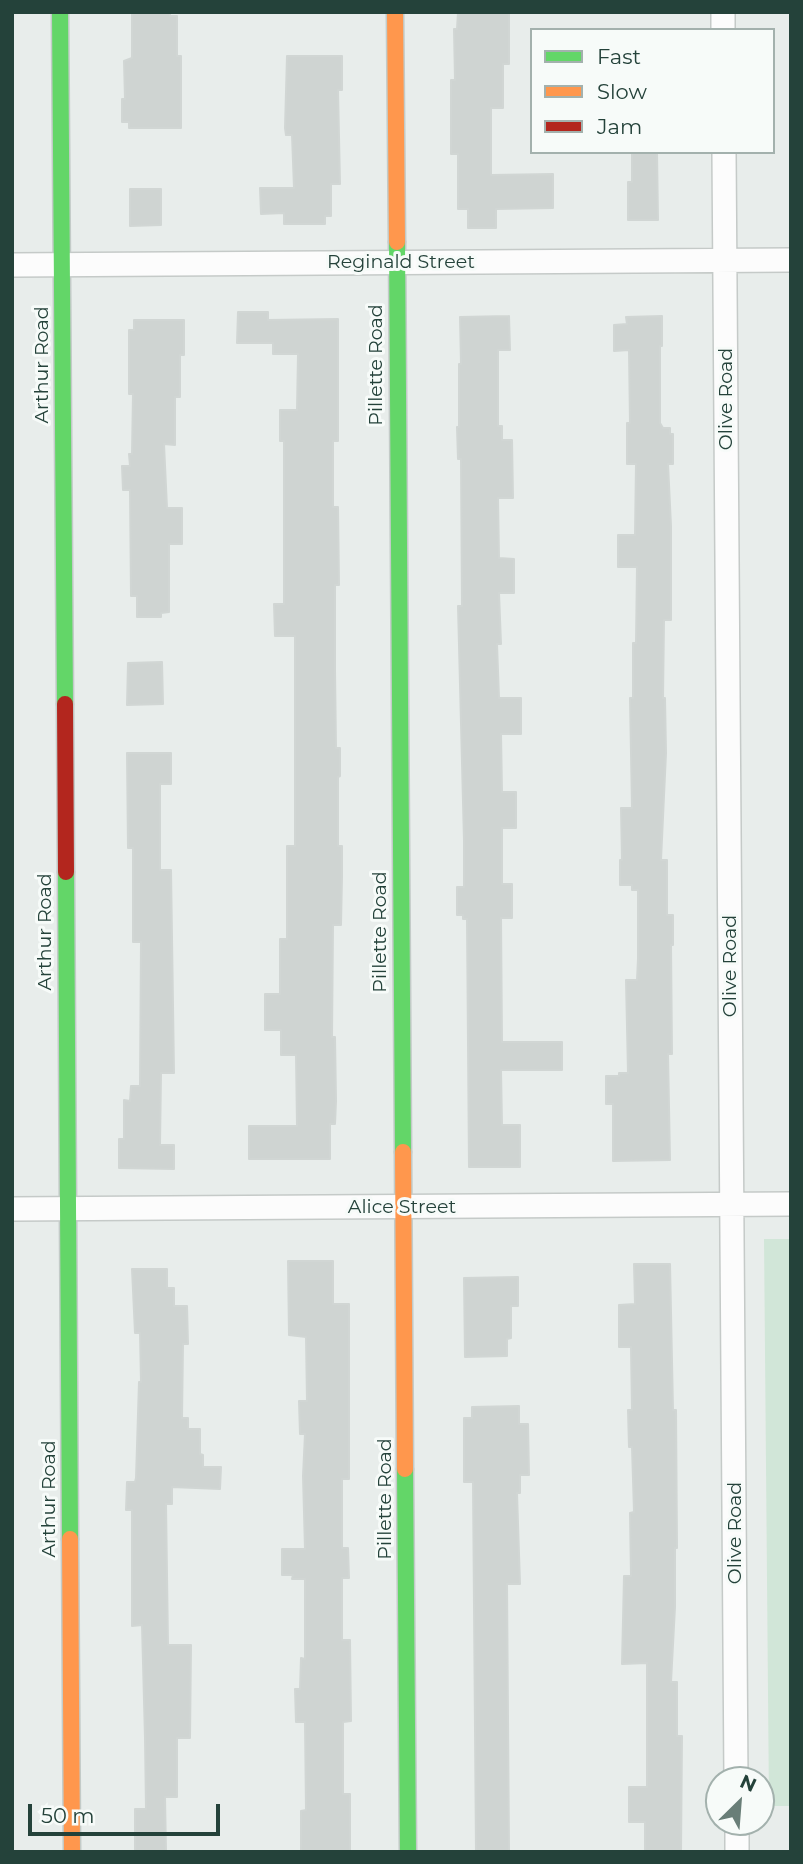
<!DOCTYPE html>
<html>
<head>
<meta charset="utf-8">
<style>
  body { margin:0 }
  #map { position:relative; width:803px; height:1864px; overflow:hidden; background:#e8edeb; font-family:Montserrat,sans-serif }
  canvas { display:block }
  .frame { position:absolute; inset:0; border:14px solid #24423a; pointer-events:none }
  .legend { position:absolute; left:530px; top:28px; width:245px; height:126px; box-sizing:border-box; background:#f7fbf9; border:2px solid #a3b1ad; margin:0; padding:9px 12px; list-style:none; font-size:21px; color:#24423a }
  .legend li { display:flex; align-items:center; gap:14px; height:35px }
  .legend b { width:35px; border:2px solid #a3b1ad }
  .north { position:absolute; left:705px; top:1766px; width:70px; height:70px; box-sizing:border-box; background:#f7fbf9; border:2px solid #a3b1ad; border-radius:50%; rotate:25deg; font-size:19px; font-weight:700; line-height:28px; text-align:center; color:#24423a }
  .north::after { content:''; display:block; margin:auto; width:24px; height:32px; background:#697e78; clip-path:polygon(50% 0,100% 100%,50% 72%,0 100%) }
  .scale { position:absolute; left:28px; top:1804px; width:192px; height:32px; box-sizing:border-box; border:4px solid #24423a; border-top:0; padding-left:9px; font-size:21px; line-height:24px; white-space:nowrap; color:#24423a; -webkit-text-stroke:5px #f7fbf9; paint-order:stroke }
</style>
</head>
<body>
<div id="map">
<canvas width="803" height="1864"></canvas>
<div class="frame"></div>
<ul class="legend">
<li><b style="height:9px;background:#63d668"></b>Fast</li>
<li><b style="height:9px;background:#ff974d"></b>Slow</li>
<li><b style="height:9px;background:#b3261e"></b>Jam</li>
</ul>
<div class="north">N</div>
<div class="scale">50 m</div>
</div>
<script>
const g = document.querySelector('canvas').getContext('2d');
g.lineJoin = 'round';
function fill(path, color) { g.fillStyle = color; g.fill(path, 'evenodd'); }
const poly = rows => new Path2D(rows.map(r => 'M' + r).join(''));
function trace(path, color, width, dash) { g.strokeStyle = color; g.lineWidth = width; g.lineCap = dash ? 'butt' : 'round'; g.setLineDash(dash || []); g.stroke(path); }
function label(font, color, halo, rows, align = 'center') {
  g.font = font + ' Montserrat,sans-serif'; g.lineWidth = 6; g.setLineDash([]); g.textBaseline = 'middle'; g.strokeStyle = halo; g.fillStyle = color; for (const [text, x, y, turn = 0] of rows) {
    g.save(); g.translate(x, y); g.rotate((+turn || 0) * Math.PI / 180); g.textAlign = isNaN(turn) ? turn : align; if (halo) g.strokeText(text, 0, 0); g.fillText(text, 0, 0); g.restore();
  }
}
fill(poly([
  [764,1239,791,1239,791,1806,769,1806]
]), '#d1e6d8');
const building = poly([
  [132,12,170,12,170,16,177,16,177,56,181,56,181,128,129,128,129,122,122,122,122,99,125,99,124,61,132,58,132,12],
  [458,12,509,12,509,64,503,64,503,108,491,108,491,175,553,174,553,208,496,209,496,228,468,228,468,209,458,209,458,154,451,154,451,80,455,80,454,29,457,29,458,12],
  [287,56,342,56,342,90,338,90,340,184,331,184,331,216,325,216,325,224,284,224,284,213,261,214,260,188,294,188,292,135,286,135,285,128,287,56],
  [632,152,657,152,658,220,628,220,628,182,632,182,632,152],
  [130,189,161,189,161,225,130,226,130,189],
  [238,312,268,312,268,320,338,319,338,441,333,441,333,507,338,507,339,585,335,585,335,670,336,748,340,748,340,776,338,777,338,846,342,846,342,877,341,925,333,925,332,1037,335,1037,336,1101,335,1124,330,1124,330,1159,249,1159,249,1126,297,1126,296,1055,281,1055,281,1030,265,1030,265,994,280,994,280,939,287,939,287,846,295,846,295,636,275,636,274,604,284,604,284,441,280,441,280,410,297,410,298,354,273,354,273,343,237,343,238,312],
  [509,316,510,350,498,350,498,426,502,426,502,440,512,440,513,498,498,498,499,558,514,559,514,593,499,593,501,644,497,644,499,698,521,698,521,734,501,734,502,792,516,792,516,828,502,828,502,884,512,884,512,918,501,918,502,1042,562,1042,562,1070,501,1070,502,1125,520,1125,520,1167,469,1167,467,919,463,919,463,915,457,915,457,887,464,887,464,841,458,606,462,606,461,459,458,459,457,427,459,427,459,364,461,364,460,317,509,316],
  [662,316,662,346,660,346,660,423,663,428,670,428,670,434,673,434,673,464,668,464,671,526,671,620,664,620,663,698,665,698,666,753,661,860,667,860,667,915,673,915,673,945,671,945,672,1054,668,1054,670,1160,613,1161,613,1104,606,1104,606,1076,619,1076,619,1073,628,1073,626,980,637,980,638,959,638,890,632,890,632,885,620,885,620,860,622,860,621,808,632,808,630,698,633,698,633,643,636,643,637,567,618,567,618,535,635,535,636,464,627,464,627,423,630,423,629,350,614,351,614,325,627,324,626,317,662,316],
  [134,320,184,320,184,355,180,355,180,397,175,397,175,445,164,444,167,508,182,508,182,544,169,544,169,612,161,613,161,617,137,617,137,596,131,596,130,490,123,490,122,466,130,466,129,454,132,454,133,394,129,394,129,330,134,330,134,320],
  [162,662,163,704,127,705,128,663,162,662],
  [127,753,171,753,171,784,160,784,160,870,171,870,174,1073,161,1073,160,1145,174,1145,174,1169,119,1168,119,1139,124,1139,124,1100,130,1101,131,1086,140,1086,141,942,133,942,133,848,128,848,127,753],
  [288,1261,333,1261,333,1304,349,1304,349,1479,342,1479,342,1548,348,1548,349,1578,342,1578,342,1640,350,1640,351,1721,343,1722,343,1794,350,1794,350,1852,301,1852,301,1811,306,1810,305,1722,296,1722,295,1689,300,1689,301,1658,305,1659,305,1579,292,1579,293,1575,282,1575,282,1549,305,1549,303,1476,305,1434,300,1434,299,1401,307,1401,306,1337,289,1335,288,1261],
  [634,1264,670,1264,673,1410,676,1410,677,1548,675,1548,675,1607,671,1682,677,1682,677,1736,682,1736,681,1852,645,1852,645,1822,629,1822,629,1787,647,1787,647,1663,622,1664,624,1576,631,1576,630,1513,634,1512,632,1447,629,1447,628,1410,632,1410,631,1347,619,1347,619,1305,635,1304,634,1264],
  [132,1269,167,1269,167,1288,174,1288,174,1306,187,1306,188,1344,183,1344,182,1418,188,1418,188,1429,200,1429,200,1454,203,1455,203,1467,221,1467,220,1489,172,1487,172,1504,166,1504,168,1645,191,1645,190,1738,177,1738,177,1797,165,1797,166,1852,135,1852,135,1809,146,1809,145,1738,142,1625,132,1626,132,1510,126,1510,127,1482,135,1482,136,1478,139,1382,141,1382,140,1333,135,1333,132,1269],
  [518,1277,518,1306,511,1306,511,1338,507,1339,507,1356,465,1357,464,1278,518,1277],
  [519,1406,519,1424,528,1424,529,1475,520,1475,520,1493,517,1493,520,1584,507,1584,509,1852,476,1852,473,1482,464,1482,464,1418,472,1418,472,1407,519,1406]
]);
fill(building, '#cfd4d2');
trace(building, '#d1d6d4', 2);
const street = poly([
  [723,12,723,30],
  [724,152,736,1780],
  [12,265,791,260],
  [12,1209,791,1204],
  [737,1822,737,1852]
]);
const fast = poly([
  [60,12,65,704],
  [397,242,403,1152],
  [66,872,70,1539],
  [405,1469,408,1852]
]);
const slow = poly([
  [395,12,397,242],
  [403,1152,405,1469],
  [70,1539,72,1852]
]);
const jam = poly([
  [65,704,66,872]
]);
trace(street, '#c5cac8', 26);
trace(fast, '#c3cbc8', 19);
trace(slow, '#c3cbc8', 19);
trace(jam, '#c3cbc8', 19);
trace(street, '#fcfcfc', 23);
trace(fast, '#63d668', 16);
trace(slow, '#ff974d', 16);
trace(jam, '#b3261e', 16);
label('19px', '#24423a', '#f7fbf9', [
  ["Reginald Street",401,262],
  ["Arthur Road",42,365,-90],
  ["Pillette Road",376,365,-90],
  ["Olive Road",726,399,-90],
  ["Arthur Road",45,932,-90],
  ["Pillette Road",380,932,-90],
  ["Olive Road",730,966,-90],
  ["Alice Street",402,1207],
  ["Arthur Road",49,1499,-90],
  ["Pillette Road",385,1499,-90],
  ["Olive Road",735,1533,-90]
]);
</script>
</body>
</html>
